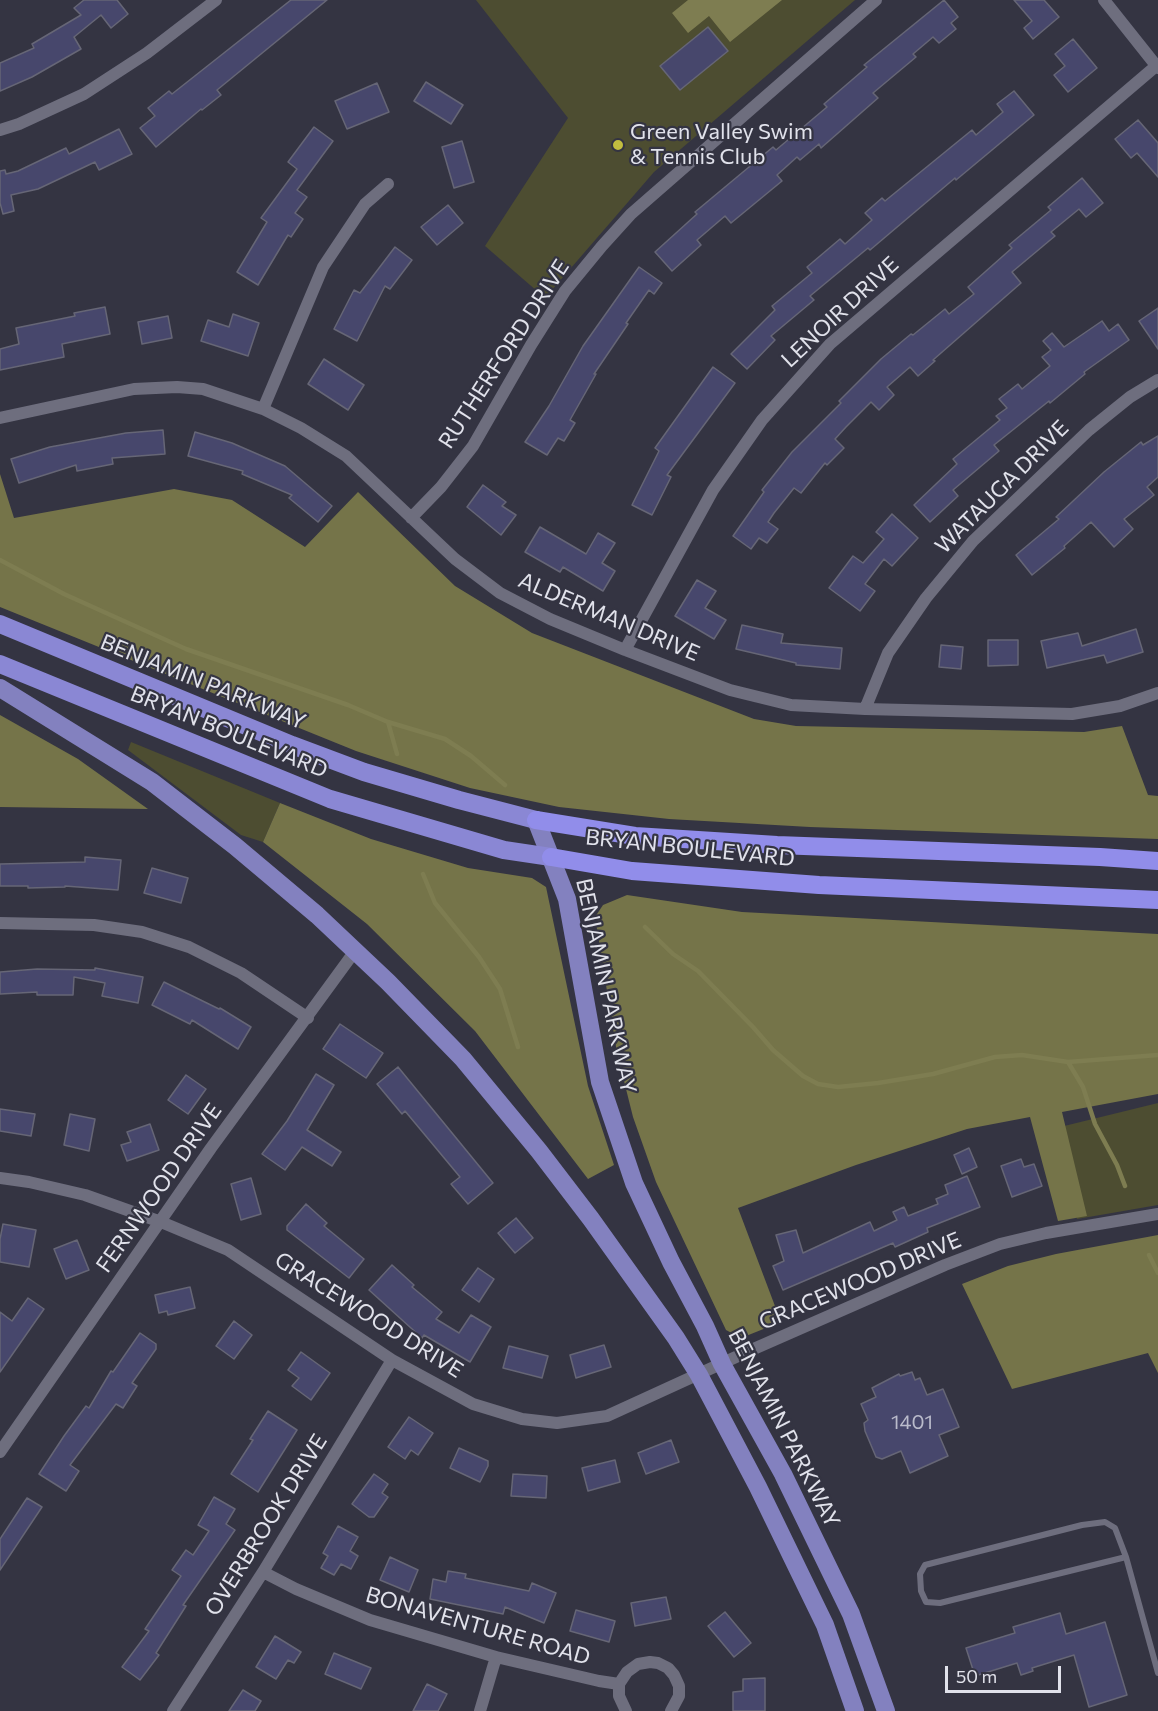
<!DOCTYPE html>
<html>
<head>
<meta charset="utf-8">
<style>
  body { margin:0 }
  #map { position:relative; width:1158px; height:1711px; overflow:hidden; background:#343442; font-family:Commissioner,sans-serif }
  canvas { display:block }
  .scale { position:absolute; left:945px; top:1666px; width:116px; height:27px; box-sizing:border-box; border:3px solid #e1e2eb; border-top:0; padding-left:8px; font-size:18px; line-height:21px; white-space:nowrap; color:#e1e2eb; -webkit-text-stroke:4px #343442; paint-order:stroke }
</style>
</head>
<body>
<div id="map">
<canvas width="1158" height="1711"></canvas>
<div class="scale">50 m</div>
</div>
<script>
const g = document.querySelector('canvas').getContext('2d');
g.lineJoin = 'round';
function fill(path, color) { g.fillStyle = color; g.fill(path, 'evenodd'); }
const poly = rows => new Path2D(rows.map(r => 'M' + r).join(''));
function trace(path, color, width, dash) { g.strokeStyle = color; g.lineWidth = width; g.lineCap = dash ? 'butt' : 'round'; g.setLineDash(dash || []); g.stroke(path); }
function label(font, color, halo, rows, align = 'center') {
  g.font = font + ' Commissioner,sans-serif'; g.lineWidth = 4.5; g.setLineDash([]); g.textBaseline = 'middle'; g.strokeStyle = halo; g.fillStyle = color; for (const [text, x, y, turn = 0] of rows) {
    g.save(); g.translate(x, y); g.rotate((+turn || 0) * Math.PI / 180); g.textAlign = isNaN(turn) ? turn : align; if (halo) g.strokeText(text, 0, 0); g.fillText(text, 0, 0); g.restore();
  }
}
fill(poly([
  [476,0,855,0,654,172,545,298,485,246,568,118],
  [131,742,280,803,263,842,241,835,128,750],
  [1158,1103,1158,1205,1077,1219,1056,1128]
]), '#4d4d31');
fill(poly([
  [0,474,14,518,174,489,232,500,305,547,358,492,455,586,532,633,754,719,796,726,1084,732,1122,726,1148,795,1158,796,1158,839,810,827,669,819,559,807,470,788,356,751,0,607],
  [0,715,78,759,148,809,0,807],
  [280,803,371,839,468,868,532,878,546,887,588,1086,614,1165,588,1179,475,1031,367,924,263,842],
  [627,895,742,912,1158,934,1158,1094,1062,1112,1087,1216,1058,1221,1030,1117,967,1129,856,1165,738,1208,781,1322,741,1338,726,1330,656,1182,633,1117,617,1053,595,917,603,905],
  [1158,1235,1158,1373,1148,1353,1012,1389,962,1284,1008,1266,1056,1254]
]), '#757449');
fill(poly([
  [688,0,782,0,730,42,709,16,688,33,672,13]
]), '#7e7d51');
trace(poly([
  [0,560,64,594,186,649,348,705,388,722,445,739,471,756,505,785],
  [388,722,397,754],
  [423,874,435,903,479,957,500,989,518,1047],
  [645,927,673,954,698,971,753,1027,773,1050,803,1076,818,1084,838,1087,878,1083,933,1074,995,1057,1022,1055,1068,1062,1158,1055],
  [1068,1062,1083,1087,1095,1124,1117,1165,1125,1186],
  [1149,1255,1158,1273]
]), '#7e7d51', 4.5);
const building = poly([
  [84,0,117,0,128,14,111,28,101,15,74,37,81,49,32,77,0,91,0,63,34,48,32,44,81,15,74,8,84,0],
  [291,0,327,0,217,90,221,95,202,110,201,109,156,147,140,128,155,116,148,108,169,91,172,94,291,0],
  [944,0,958,17,951,23,956,29,939,43,933,37,913,54,916,57,873,93,878,98,821,148,819,144,800,160,797,157,777,175,782,181,731,223,725,216,697,240,701,245,672,271,655,252,697,214,695,212,773,147,776,150,827,107,824,104,867,67,864,65,944,0],
  [1014,0,1044,0,1059,17,1033,39,1024,28,1032,21,1014,0],
  [708,27,728,51,680,90,660,66,708,27],
  [1073,39,1097,68,1068,92,1054,75,1065,66,1055,54,1073,39],
  [426,82,463,105,451,124,414,101,426,82],
  [377,83,389,112,347,129,335,101,377,83],
  [1014,91,1034,115,956,180,955,178,870,250,868,248,810,296,814,300,771,336,775,340,747,369,731,354,775,310,772,306,812,273,807,267,840,239,845,244,872,220,865,213,882,198,885,201,972,130,976,135,1003,112,997,104,1014,91],
  [1138,120,1158,143,1158,177,1137,153,1131,158,1115,139,1138,120],
  [314,127,333,141,297,190,307,197,295,213,303,219,291,237,288,235,258,285,237,272,267,222,261,218,297,169,288,162,314,127],
  [119,129,132,154,99,170,95,162,38,189,11,195,14,211,3,214,0,203,0,171,5,170,6,174,18,171,66,148,69,154,119,129],
  [462,141,474,182,454,188,442,147,462,141],
  [1082,178,1103,203,1086,217,1079,209,1051,232,1055,236,1012,272,1021,283,933,360,935,361,918,376,910,367,887,387,894,395,879,410,871,402,846,427,835,439,844,448,827,465,825,463,801,493,794,488,774,513,768,522,778,529,767,543,759,538,751,549,733,536,764,492,762,490,792,452,841,403,839,401,881,359,911,334,913,335,945,309,949,314,974,294,968,287,1012,248,1009,245,1051,210,1048,207,1082,178],
  [448,205,463,223,437,245,421,227,448,205],
  [395,247,412,260,390,289,385,286,357,341,334,329,354,290,360,293,395,247],
  [639,267,662,283,654,294,649,290,626,323,628,324,594,374,596,374,570,420,575,423,564,441,558,438,547,455,525,442,549,406,583,346,639,267],
  [105,307,110,334,62,344,64,357,0,370,0,349,19,344,16,328,75,316,74,313,105,307],
  [1158,308,1158,349,1139,321,1158,308],
  [233,314,259,323,248,356,201,341,208,320,229,327,233,314],
  [168,316,172,338,142,344,138,322,168,316],
  [1102,321,1109,331,1118,324,1129,340,1084,372,1085,374,1050,403,1049,401,994,445,999,451,953,490,958,496,930,522,914,505,957,464,953,459,1000,420,996,416,1007,408,999,399,1018,384,1022,389,1050,366,1042,357,1051,350,1043,341,1052,333,1064,347,1102,321],
  [324,359,364,385,348,410,308,384,324,359],
  [713,367,735,383,667,475,671,477,652,515,632,505,659,451,655,448,713,367],
  [163,430,165,454,112,458,113,464,77,471,76,465,19,483,11,459,50,447,126,433,163,430],
  [195,432,232,443,285,466,332,506,318,522,289,498,292,495,242,474,243,471,188,456,195,432],
  [1158,436,1158,477,1147,487,1154,495,1124,519,1133,529,1114,547,1091,522,1064,546,1065,548,1032,575,1016,555,1059,519,1056,517,1104,472,1141,442,1143,445,1158,436],
  [483,485,506,502,502,506,516,515,501,535,467,507,483,485],
  [892,514,918,538,892,566,884,559,865,584,875,591,860,611,829,588,853,556,863,563,884,539,876,532,892,514],
  [540,527,586,554,598,533,615,543,602,563,615,571,603,591,563,567,560,572,525,552,540,527],
  [697,580,716,591,705,608,726,620,714,639,675,616,697,580],
  [742,625,783,634,781,643,842,648,840,669,796,665,796,663,736,649,742,625],
  [1136,629,1143,652,1107,663,1104,655,1047,668,1041,641,1078,633,1082,646,1136,629],
  [988,640,1018,640,1018,665,988,666,988,640],
  [941,645,963,647,961,669,939,667,941,645],
  [85,857,121,860,118,890,65,886,65,887,28,888,28,886,0,886,0,864,85,862,85,857],
  [152,868,188,878,181,903,144,893,152,868],
  [95,968,143,977,138,1003,102,996,105,983,74,977,73,995,37,995,37,992,0,994,0,972,37,969,95,970,95,968],
  [164,982,219,1009,220,1008,251,1027,238,1049,192,1020,190,1024,152,1005,164,982],
  [340,1024,383,1053,366,1078,323,1049,340,1024],
  [398,1067,493,1183,468,1204,451,1184,460,1177,405,1111,402,1114,377,1084,398,1067],
  [316,1074,334,1085,307,1130,341,1152,332,1166,302,1147,285,1170,262,1154,287,1121,316,1074],
  [186,1075,206,1089,188,1114,168,1100,186,1075],
  [0,1109,35,1114,31,1136,0,1131,0,1109],
  [70,1114,95,1119,89,1151,64,1145,70,1114],
  [150,1124,159,1150,127,1161,121,1145,131,1142,127,1132,150,1124],
  [969,1148,977,1167,962,1174,954,1155,969,1148],
  [1021,1159,1024,1167,1034,1164,1042,1186,1012,1197,1001,1166,1021,1159],
  [967,1176,980,1207,927,1228,928,1232,895,1247,893,1243,783,1290,773,1266,784,1261,776,1235,796,1230,803,1253,870,1222,874,1231,897,1220,893,1212,904,1207,908,1216,938,1204,936,1199,948,1194,945,1185,967,1176],
  [251,1178,261,1214,241,1220,231,1184,251,1178],
  [306,1204,327,1223,324,1226,364,1259,349,1278,287,1230,287,1226,306,1204],
  [516,1218,533,1238,515,1253,498,1233,516,1218],
  [3,1224,36,1230,29,1267,0,1262,0,1239,3,1224],
  [77,1240,89,1270,66,1279,54,1249,77,1240],
  [392,1265,414,1285,412,1287,442,1312,436,1319,459,1333,471,1315,491,1327,470,1362,424,1335,422,1338,369,1290,392,1265],
  [478,1268,494,1279,479,1302,462,1290,478,1268],
  [190,1287,195,1308,168,1315,167,1311,159,1313,155,1295,190,1287],
  [28,1298,44,1309,0,1372,0,1312,12,1321,28,1298],
  [234,1321,252,1335,234,1359,216,1346,234,1321],
  [140,1333,156,1344,156,1349,132,1383,137,1386,123,1408,116,1404,70,1465,79,1471,66,1491,39,1474,64,1436,86,1406,89,1408,111,1371,113,1372,140,1333],
  [604,1345,611,1367,576,1378,570,1355,604,1345],
  [509,1346,548,1356,542,1378,503,1368,509,1346],
  [301,1352,330,1373,311,1400,292,1386,299,1378,288,1370,301,1352],
  [912,1372,915,1380,920,1378,927,1395,943,1389,959,1427,939,1435,948,1456,910,1473,901,1451,882,1459,876,1457,865,1431,864,1423,868,1420,861,1404,876,1397,872,1388,899,1374,900,1376,912,1372],
  [268,1411,297,1430,258,1492,231,1474,253,1440,250,1439,268,1411],
  [409,1417,433,1433,418,1455,411,1450,405,1459,388,1447,409,1417],
  [671,1440,679,1462,646,1474,638,1453,671,1440],
  [459,1448,488,1461,488,1466,480,1482,450,1468,459,1448],
  [615,1460,620,1482,588,1491,582,1468,615,1460],
  [374,1474,388,1484,382,1493,388,1497,374,1517,369,1517,352,1504,374,1474],
  [513,1474,547,1476,546,1498,511,1496,513,1474],
  [214,1497,235,1509,226,1524,235,1530,183,1605,186,1606,156,1653,159,1655,140,1680,122,1667,149,1631,145,1629,181,1576,172,1570,186,1550,193,1555,209,1531,198,1525,214,1497],
  [27,1498,42,1507,0,1570,0,1539,27,1498],
  [338,1526,358,1537,350,1551,358,1556,351,1569,341,1564,334,1575,321,1568,328,1556,323,1553,338,1526],
  [390,1557,418,1570,409,1592,380,1580,390,1557],
  [448,1571,466,1574,465,1578,529,1591,532,1583,556,1593,544,1623,505,1607,503,1614,430,1599,433,1579,446,1582,448,1571],
  [666,1597,671,1619,635,1626,631,1603,666,1597],
  [576,1610,615,1621,609,1642,570,1631,576,1610],
  [725,1612,751,1643,734,1657,708,1626,725,1612],
  [1060,1613,1066,1634,1105,1622,1127,1695,1089,1707,1074,1655,1032,1668,1033,1671,1021,1675,1017,1663,975,1676,966,1648,1015,1633,1013,1627,1060,1613],
  [275,1636,301,1652,294,1663,288,1660,276,1679,256,1667,275,1636],
  [334,1653,371,1668,361,1689,325,1674,334,1653],
  [765,1678,765,1711,733,1711,733,1692,743,1691,743,1679,765,1678],
  [427,1684,447,1694,438,1711,413,1711,427,1684],
  [243,1690,261,1701,255,1711,229,1711,243,1690]
]);
fill(building, '#47476c');
trace(building, '#666676', 1.5);
trace(poly([
  [1126,1557,940,1603,926,1602,921,1591,920,1574,925,1565,1082,1525,1105,1522,1115,1528,1126,1557,1158,1673]
]), '#6e6e7e', 6);
trace(poly([
  [1104,0,1158,68],
  [0,130,19,124,84,94,147,53,216,0],
  [263,409,323,267,365,204,388,184],
  [0,418,134,389,177,387,203,389,263,409,301,428,346,456,455,559,500,593,550,619,625,650,730,690,791,705,865,709,1072,714,1120,706,1158,693],
  [411,518,441,487,473,446,531,345,565,291,602,246,631,214,876,0],
  [625,650,713,490,762,420,830,344,1156,66],
  [865,709,888,653,926,598,973,541,1089,430,1130,397,1158,380],
  [0,923,94,925,142,932,189,947,241,973,308,1018],
  [0,1178,29,1182,85,1195,161,1222,228,1250,392,1360,473,1404,522,1419,557,1423,607,1416,749,1351,945,1265,1000,1244,1046,1233,1158,1214],
  [0,1452,211,1148,355,951],
  [263,1572,296,1589,370,1620,496,1657,599,1681,619,1684],
  [173,1711,263,1572,392,1360],
  [480,1711,496,1657],
  [626,1711,619,1696,619,1684,627,1672,638,1664,650,1662,658,1663,668,1668,674,1675,679,1686,679,1696,671,1711]
]), '#6e6e7e', 12);
trace(poly([
  [0,688,152,782,235,846,317,915,388,982,463,1059,539,1151,591,1219,676,1338,699,1375,758,1487,825,1625,855,1711],
  [536,820,567,899,600,1082,634,1183,671,1262,705,1326,722,1364,783,1474,851,1614,886,1711]
]), '#8381bf', 18);
trace(poly([
  [0,624,292,745,364,772,459,800,536,820],
  [0,664,330,799,504,850,551,857]
]), '#8a87d4', 18);
trace(poly([
  [536,820,635,836,777,845,1100,857,1158,861],
  [551,857,632,871,819,885,1158,900]
]), '#918dea', 18);
for (const [x, y, r, color] of [
  [618,145,6,"#c2bd3f"]
]) { const dot = new Path2D(); dot.arc(x, y, r, 0, 2 * Math.PI); g.fillStyle = color; g.fill(dot); trace(dot, '#343442', 2); }
label('20px', '#babbcb', null, [
  ["1401",912,1422]
]);
label('22px', '#e1e2eb', '#343442', [
  ["Green Valley Swim",630,132],
  ["& Tennis Club",630,157]
], 'left');
label('22px', '#e1e2eb', '#343442', [
  ["LENOIR DRIVE",840,312,-43],
  ["RUTHERFORD DRIVE",504,354,-57],
  ["WATAUGA DRIVE",1002,487,-45],
  ["ALDERMAN DRIVE",609,617,23],
  ["BENJAMIN PARKWAY",203,682,22],
  ["BRYAN BOULEVARD",229,732,22],
  ["BRYAN BOULEVARD",690,848,6],
  ["BENJAMIN PARKWAY",606,986,78],
  ["FERNWOOD DRIVE",159,1188,-55],
  ["GRACEWOOD DRIVE",860,1281,-23],
  ["GRACEWOOD DRIVE",369,1315,32],
  ["BENJAMIN PARKWAY",784,1428,63],
  ["OVERBROOK DRIVE",266,1525,-58],
  ["BONAVENTURE ROAD",478,1626,16]
]);
</script>
</body>
</html>
